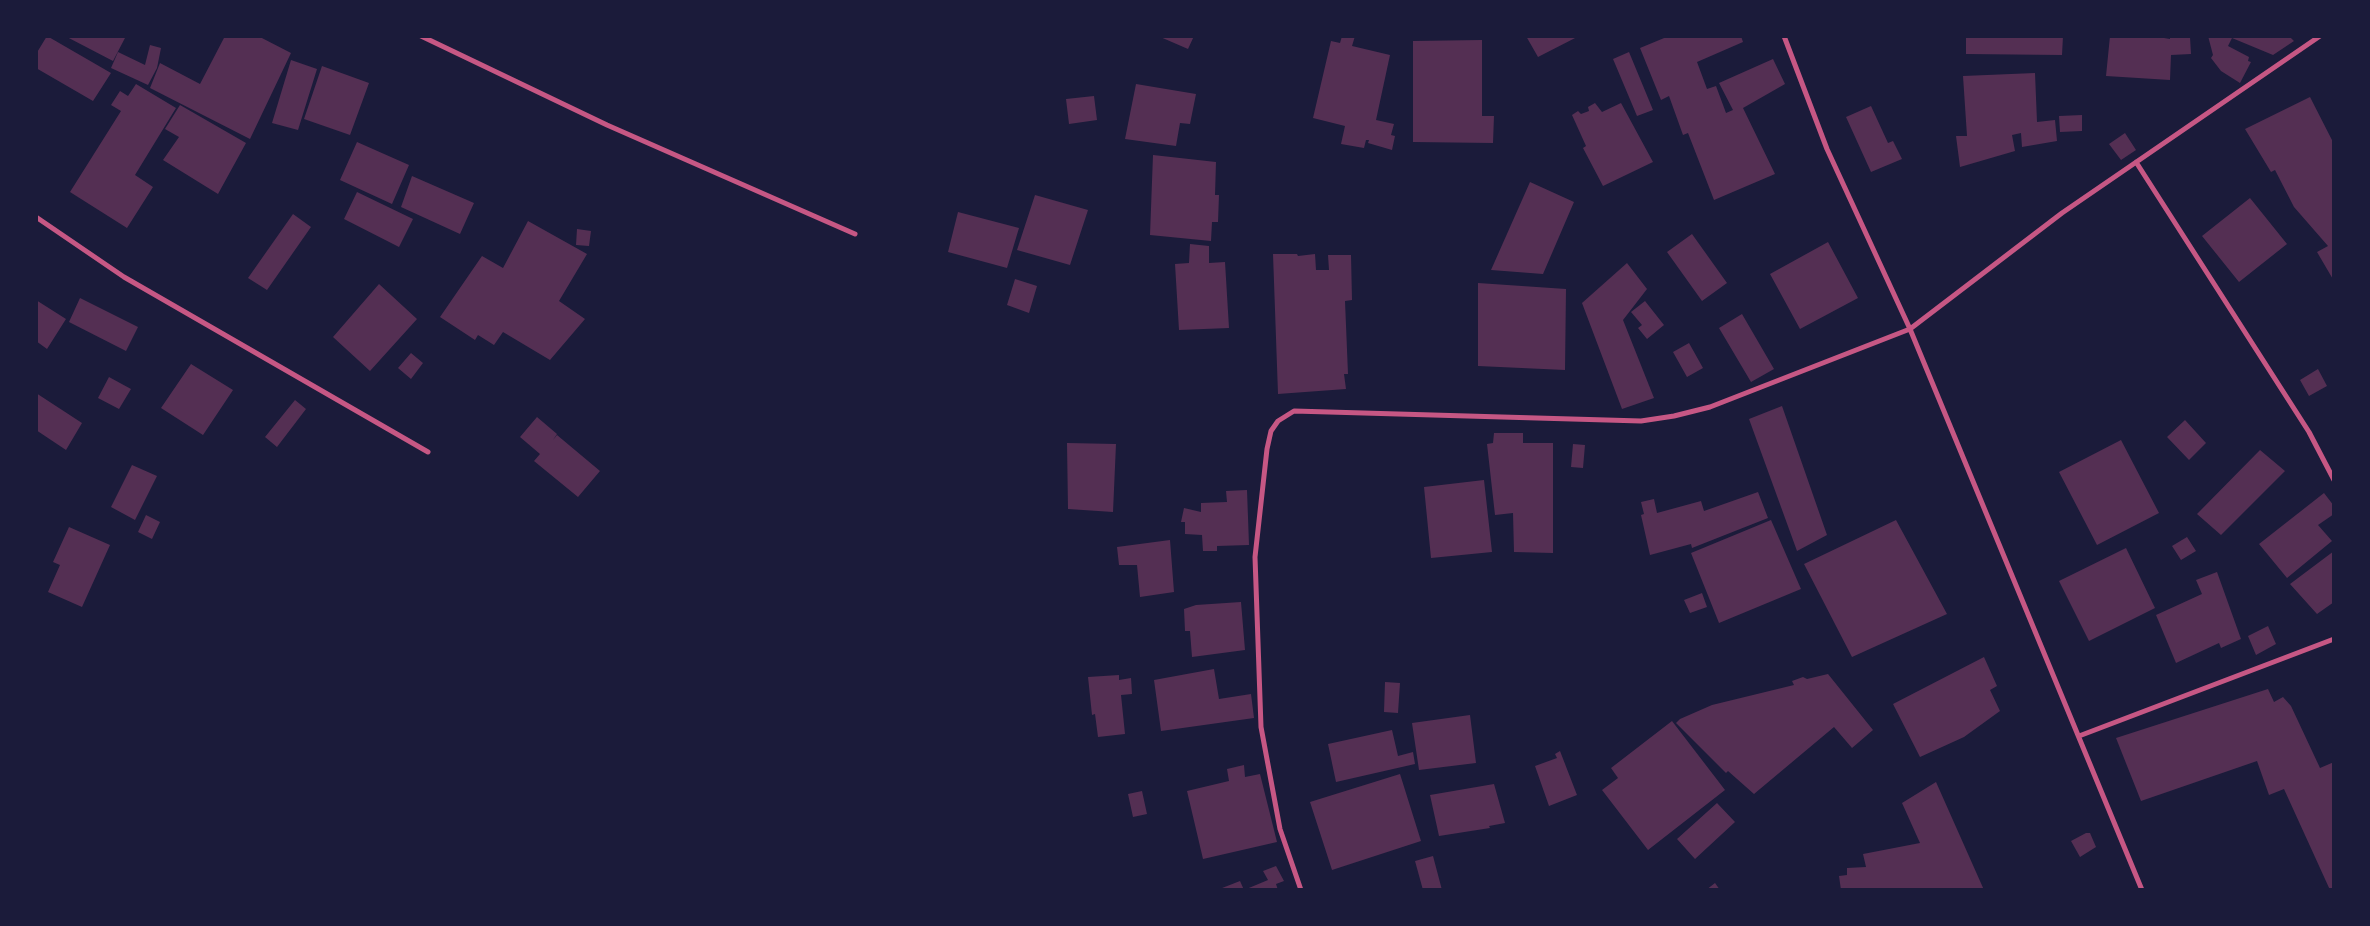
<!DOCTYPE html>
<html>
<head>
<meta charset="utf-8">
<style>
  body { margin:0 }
  #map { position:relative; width:2370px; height:926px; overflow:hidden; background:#1b1b3a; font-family:"Space Grotesk",sans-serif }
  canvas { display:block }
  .frame { position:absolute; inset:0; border:38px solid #1b1b3a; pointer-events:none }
</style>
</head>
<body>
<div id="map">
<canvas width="2370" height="926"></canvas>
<div class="frame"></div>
</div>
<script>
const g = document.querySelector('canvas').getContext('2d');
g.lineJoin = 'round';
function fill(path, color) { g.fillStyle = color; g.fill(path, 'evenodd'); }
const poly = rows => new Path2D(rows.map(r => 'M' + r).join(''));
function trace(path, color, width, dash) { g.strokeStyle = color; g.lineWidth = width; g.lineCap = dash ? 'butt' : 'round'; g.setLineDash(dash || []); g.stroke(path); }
fill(poly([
  [47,36,111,73,93,101,36,68,36,54],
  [65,36,126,36,113,61],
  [225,36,258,36,291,53,250,139,150,88,160,63,200,84],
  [1158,36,1194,36,1188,49],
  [1342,36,1355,36,1352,46,1390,55,1376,120,1394,124,1391,135,1395,136,1392,150,1368,143,1369,140,1366,140,1364,148,1341,144,1345,126,1313,118,1331,41,1340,43],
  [1526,36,1579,36,1538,57],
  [1669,36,1741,36,1743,42,1697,62,1707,89,1716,86,1726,113,1733,110,1719,83,1773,59,1785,84,1743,108,1775,174,1714,200,1688,133,1683,135,1669,96,1661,100,1640,48],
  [1966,36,2063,36,2062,55,1966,54],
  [2110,36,2152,36,2170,39,2170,36,2190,37,2191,54,2171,55,2170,80,2106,76],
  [2208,36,2289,36,2294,41,2273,55,2232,38,2228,46,2249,57,2248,61,2251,62,2240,83,2221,71,2211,58,2213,55],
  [1482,40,1482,116,1494,116,1493,143,1413,142,1413,41],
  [150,45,161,48,157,68,148,85,111,68,118,52,145,65],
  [1629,52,1653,110,1637,116,1613,59],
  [291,60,317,69,298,130,272,123],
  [322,66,369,83,350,135,304,119],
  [2035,73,2037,122,2055,120,2057,141,2022,147,2021,133,2012,135,2015,151,1960,167,1956,136,1967,136,1963,76],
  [136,84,176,108,135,175,153,187,127,228,70,192,121,111,111,105,120,91,128,96],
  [1136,84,1196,94,1190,124,1180,123,1176,146,1125,139],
  [1094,96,1097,120,1069,124,1066,99],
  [2310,97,2334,144,2334,281,2317,252,2328,246,2294,207,2275,170,2271,172,2245,129],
  [1595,103,1602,112,1621,103,1653,162,1603,186,1583,148,1586,146,1572,115,1578,111,1581,114,1589,111,1588,107],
  [180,105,246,143,218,194,163,160,179,137,165,129],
  [1871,106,1888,143,1893,141,1902,159,1871,172,1846,117],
  [2082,115,2082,131,2060,132,2059,116],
  [2125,133,2136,150,2121,160,2109,144],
  [357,142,409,165,392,204,340,180],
  [1153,155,1216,162,1215,195,1219,195,1218,222,1212,222,1211,241,1150,235],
  [412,176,474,203,460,234,401,207],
  [1530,182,1574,202,1543,274,1491,270],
  [357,192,413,219,399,247,344,219],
  [1035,195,1088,210,1070,265,1017,250],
  [2250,198,2287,244,2239,282,2202,236],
  [958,212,1019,228,1007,268,948,252],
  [293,214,311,227,267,290,248,278],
  [528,221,587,254,559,301,585,319,550,360,503,332,494,345,478,335,475,340,440,317,482,256,503,268],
  [577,229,591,231,589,246,576,245],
  [1692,234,1727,283,1702,301,1667,252],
  [1828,242,1858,298,1800,329,1770,274],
  [1190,244,1209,246,1209,263,1225,262,1229,328,1179,330,1175,264,1189,263],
  [1273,254,1297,254,1298,256,1315,254,1316,270,1329,270,1328,255,1351,255,1352,300,1345,301,1348,374,1344,374,1346,389,1278,394],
  [1627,263,1647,289,1623,320,1654,398,1622,409,1582,303],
  [1015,279,1037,286,1029,313,1007,305],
  [1478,283,1566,289,1565,370,1478,366],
  [379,284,417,319,370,371,333,337],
  [80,298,138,327,126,351,69,322],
  [36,300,66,319,47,349,36,341],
  [1645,301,1664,325,1647,339,1638,328,1642,325,1631,312],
  [1742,314,1774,369,1751,382,1719,328],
  [1689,343,1703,368,1687,377,1673,352],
  [411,353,423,363,411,379,398,368],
  [191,364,233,390,203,435,161,408],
  [2318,369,2327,386,2309,396,2300,380],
  [109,377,131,389,119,409,98,398],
  [36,393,82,423,66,450,36,430],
  [295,400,306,409,277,447,265,437],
  [1782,406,1827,535,1797,551,1749,419],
  [537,417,557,434,553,440,557,435,600,471,578,497,534,461,540,454,520,437],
  [2185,420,2206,443,2189,460,2167,437],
  [1494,433,1523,433,1523,443,1553,443,1553,553,1514,552,1513,513,1495,515,1487,444,1493,443],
  [2121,440,2159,513,2097,545,2059,472],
  [1067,443,1116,444,1113,512,1068,509],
  [1573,444,1585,445,1583,468,1571,467],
  [2260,450,2285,471,2221,535,2197,514],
  [132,465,157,476,135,520,111,507],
  [1484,480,1492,552,1431,558,1424,487],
  [1247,490,1249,545,1217,546,1217,551,1203,551,1202,535,1185,534,1185,522,1181,522,1184,508,1201,512,1201,503,1227,502,1226,491],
  [1758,492,1768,518,1692,548,1691,544,1650,555,1641,515,1644,514,1641,502,1654,499,1657,513,1701,501,1704,511],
  [2324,493,2334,506,2334,514,2318,525,2332,541,2287,578,2259,544],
  [146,515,160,522,152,539,138,532],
  [1771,520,1801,589,1719,623,1691,553],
  [1896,520,1947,614,1852,657,1804,564],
  [69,527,110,545,82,607,48,592,60,565,53,562],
  [2187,537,2196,551,2181,560,2172,546],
  [1170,540,1174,592,1140,597,1137,565,1119,565,1117,547],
  [2126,548,2155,608,2089,641,2059,581],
  [2334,551,2334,602,2317,614,2290,584],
  [2217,572,2241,639,2221,648,2219,643,2176,663,2156,615,2202,594,2196,580],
  [1702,593,1707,607,1690,613,1684,600],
  [1241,602,1245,650,1192,657,1190,631,1185,631,1184,609,1196,605],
  [2268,626,2276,644,2256,655,2248,636],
  [1984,657,1997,686,1990,690,2000,711,1964,737,1920,757,1893,704],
  [1214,669,1219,699,1251,694,1254,718,1161,731,1154,680],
  [1828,674,1873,730,1852,748,1834,727,1754,794,1728,771,1726,773,1676,723,1680,719,1712,705,1794,685,1792,681,1803,677,1807,679],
  [1119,675,1119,680,1131,678,1132,694,1121,695,1125,734,1098,737,1095,714,1092,715,1088,677],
  [1385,682,1400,683,1398,713,1384,712],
  [2268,689,2274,702,2283,697,2291,706,2320,768,2334,762,2333,890,2330,890,2284,789,2269,795,2257,761,2141,801,2116,738],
  [1470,715,1476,763,1419,770,1412,723],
  [1672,721,1725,790,1648,850,1602,790,1618,778,1611,768],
  [1392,730,1398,756,1413,752,1415,764,1336,782,1328,744],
  [1560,751,1577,795,1549,806,1535,766,1557,758,1555,754],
  [1244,765,1245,777,1260,774,1277,842,1203,859,1187,791,1229,781,1227,769],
  [1400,774,1421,841,1332,870,1310,802],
  [1936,782,1984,890,1841,890,1839,876,1847,875,1847,868,1866,867,1863,854,1920,843,1902,803],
  [1494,784,1505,823,1489,826,1490,828,1439,836,1430,795],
  [1142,791,1147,814,1133,817,1128,794],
  [1717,803,1735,822,1695,859,1677,839],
  [2086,833,2090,833,2096,847,2080,857,2071,841],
  [1433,856,1442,890,1423,890,1415,861],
  [1276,866,1284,881,1276,884,1278,890,1244,890,1268,880,1263,871],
  [1240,881,1244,890,1217,890],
  [1715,883,1720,890,1706,890]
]), '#542f53');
trace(poly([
  [421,36,607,125,855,234],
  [1784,36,1827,149,1910,329,2142,890],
  [2136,162,2309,432,2334,480],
  [36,217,124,277,428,452],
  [2079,736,2334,639],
  [1301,890,1280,829,1261,727,1255,557,1267,449,1271,431,1278,421,1294,411,1641,421,1674,416,1710,407,1910,329,2062,213,2320,36]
]), '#c65784', 5);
</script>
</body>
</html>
